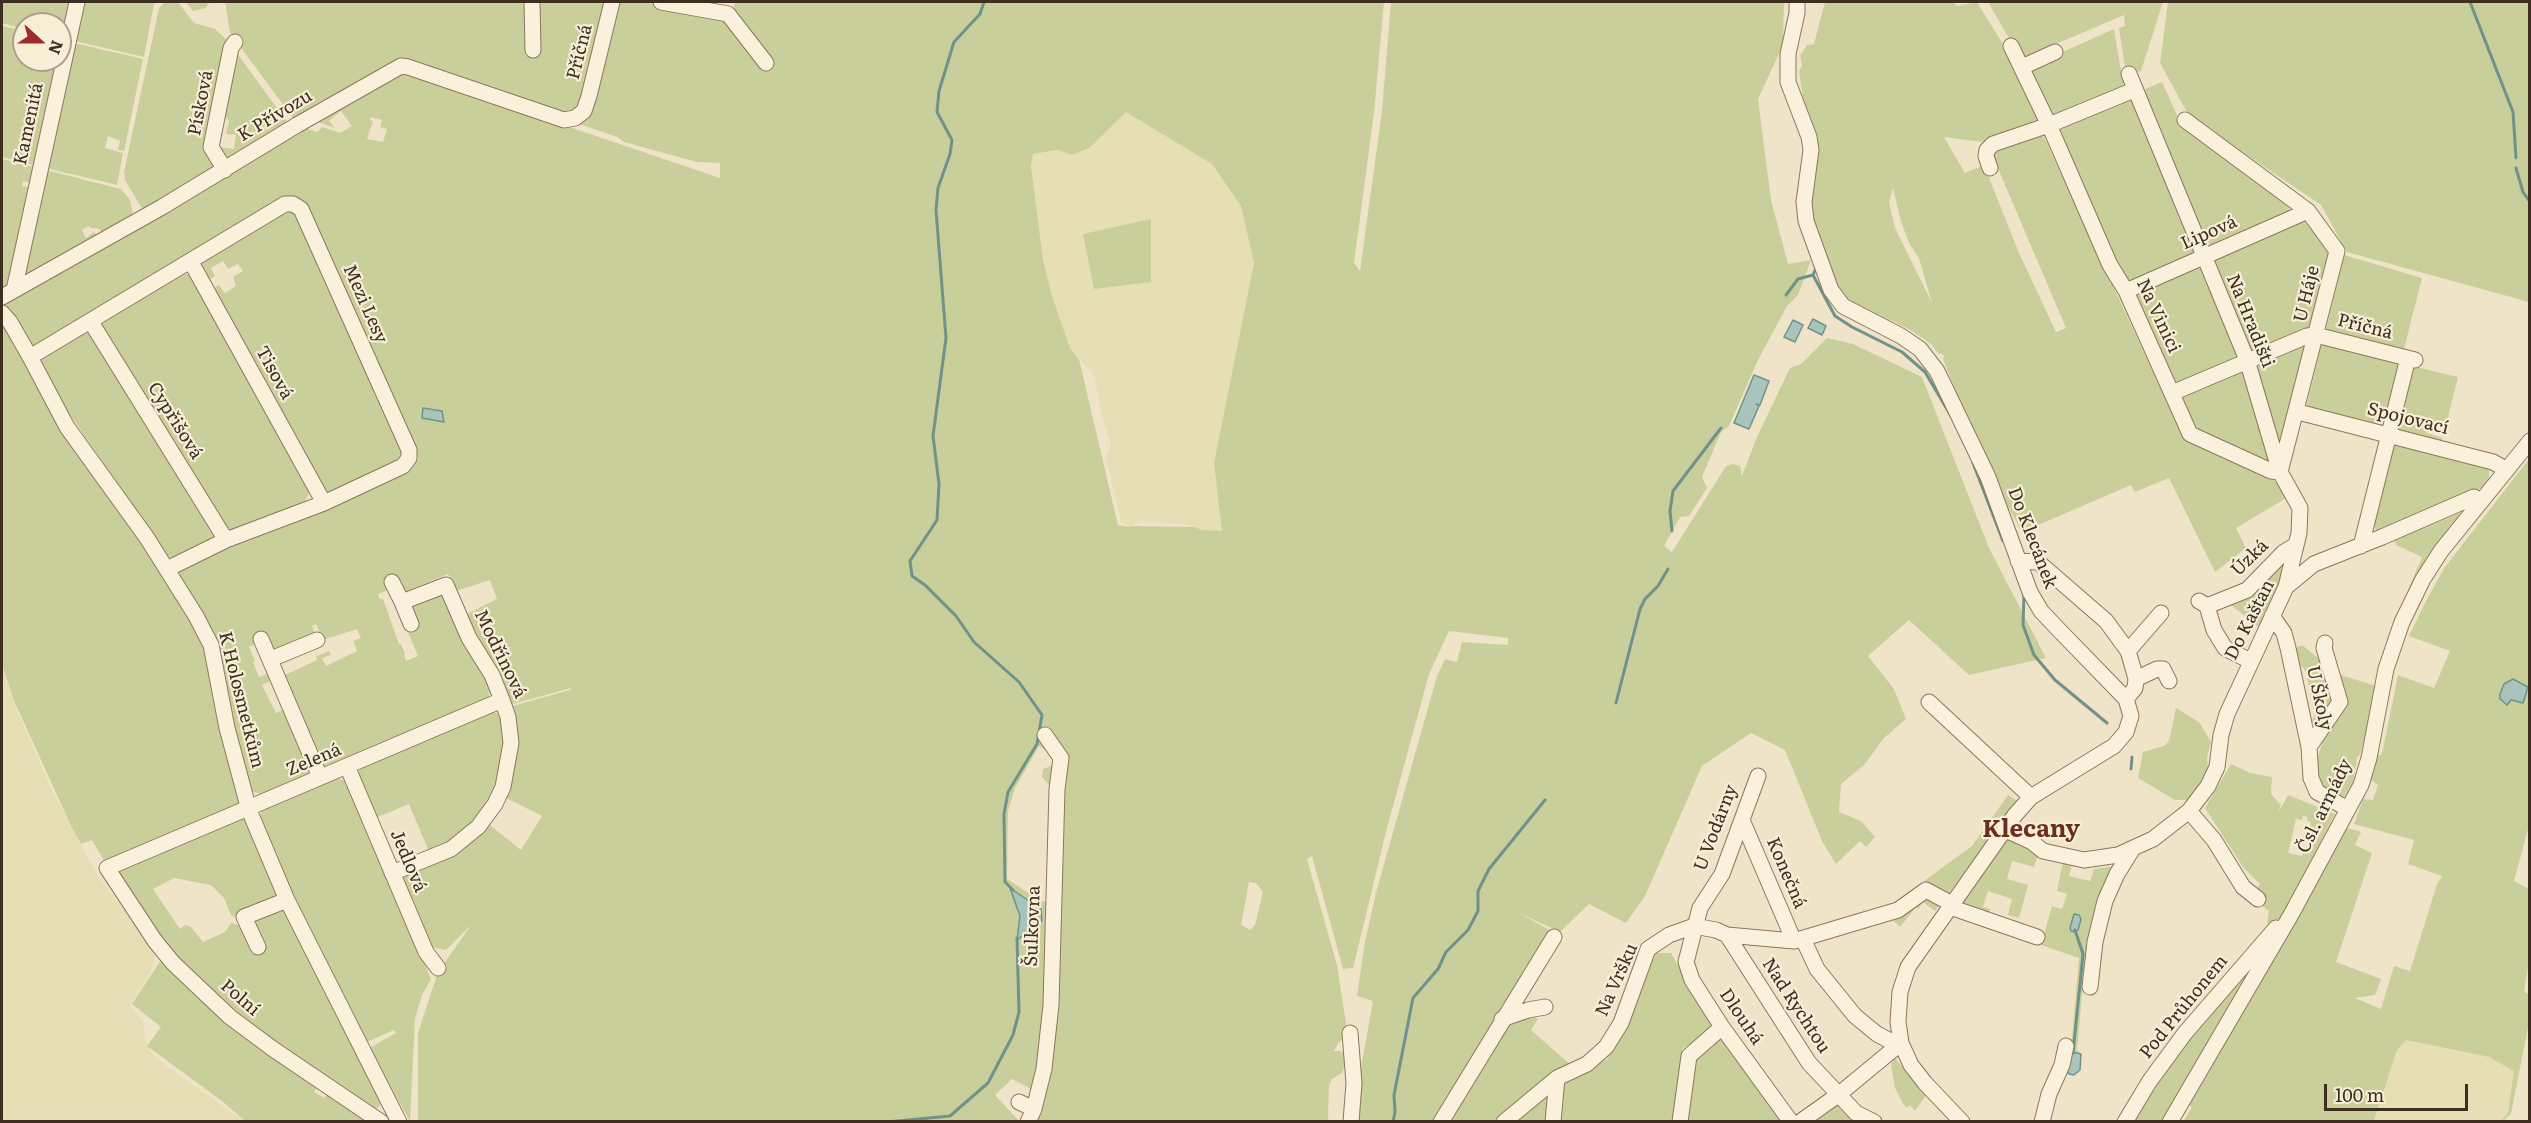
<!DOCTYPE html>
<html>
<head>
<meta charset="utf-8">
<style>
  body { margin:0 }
  #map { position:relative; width:2531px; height:1123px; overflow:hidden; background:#f0e4c8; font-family:Literata,serif }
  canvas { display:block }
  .frame { position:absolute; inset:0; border:3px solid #3d2e20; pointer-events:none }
  .north { position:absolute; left:12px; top:12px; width:60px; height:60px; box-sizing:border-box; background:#f7eed8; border:2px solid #ada18e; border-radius:50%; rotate:111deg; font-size:16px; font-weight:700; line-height:24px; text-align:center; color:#3d2e20 }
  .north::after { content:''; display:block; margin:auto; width:21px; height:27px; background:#9e2a2b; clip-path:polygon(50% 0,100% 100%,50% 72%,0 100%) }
  .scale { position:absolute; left:2324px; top:1084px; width:144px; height:27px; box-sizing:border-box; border:3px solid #3d2e20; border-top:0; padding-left:8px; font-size:18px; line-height:21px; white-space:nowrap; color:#3d2e20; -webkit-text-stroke:4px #f7eed8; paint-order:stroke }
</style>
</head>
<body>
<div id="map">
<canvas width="2531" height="1123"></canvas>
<div class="frame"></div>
<div class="north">N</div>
<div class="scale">100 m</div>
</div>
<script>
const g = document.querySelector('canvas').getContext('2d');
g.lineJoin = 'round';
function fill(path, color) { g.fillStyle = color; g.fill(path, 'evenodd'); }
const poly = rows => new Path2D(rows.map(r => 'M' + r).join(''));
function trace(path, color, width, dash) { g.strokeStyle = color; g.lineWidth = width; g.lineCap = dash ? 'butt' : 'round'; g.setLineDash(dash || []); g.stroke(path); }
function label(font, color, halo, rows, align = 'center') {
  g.font = font + ' Literata,serif'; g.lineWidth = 4.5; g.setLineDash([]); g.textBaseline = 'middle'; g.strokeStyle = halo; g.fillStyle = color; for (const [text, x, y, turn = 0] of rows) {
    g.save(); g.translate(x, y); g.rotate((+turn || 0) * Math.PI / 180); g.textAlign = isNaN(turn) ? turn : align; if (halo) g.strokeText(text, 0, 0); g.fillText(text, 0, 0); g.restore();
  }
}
fill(poly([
  [1126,112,1212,164,1241,206,1254,263,1214,463,1223,531,1202,530,1184,524,1140,521,1129,528,1121,521,1106,458,1111,445,1100,409,1095,377,1070,348,1052,296,1043,260,1031,166,1033,154,1057,150,1072,155],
  [2,665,18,713,51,788,97,875,152,946,155,956,150,974,130,1005,143,1022,145,1037,150,1051,165,1065,244,1121,2,1121],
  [2406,1040,2489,1057,2515,1071,2508,1113,2504,1120,2374,1122,2397,1049]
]), '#e6deb5');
fill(poly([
  [2,2,74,2,66,39,60,37,60,24,24,24,24,29,2,23],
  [78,2,158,2,154,4,144,57,70,40],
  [165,2,178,2,194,23,215,29,230,43,207,147,218,166,148,211,141,207,125,180,124,172,159,8],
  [186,2,209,2,206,8,193,11],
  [225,2,694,2,733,12,735,2,1384,2,1374,113,1354,263,1360,271,1382,111,1391,2,1784,2,1783,45,1758,99,1771,200,1788,264,1811,260,1798,295,1787,306,1758,360,1729,426,1721,432,1702,477,1707,488,1689,516,1680,517,1664,546,1672,552,1726,466,1733,464,1740,466,1742,476,1757,437,1790,368,1801,364,1827,338,1853,344,1922,377,1989,548,2046,658,1969,675,1909,620,1868,656,1894,689,1906,719,1884,738,1864,765,1841,784,1839,812,1861,821,1875,837,1866,847,1860,841,1836,864,1822,841,1785,750,1751,733,1702,766,1645,896,1626,923,1589,904,1560,932,1519,913,1553,932,1438,1121,1356,1121,1359,1079,1373,1001,1357,996,1365,941,1377,889,1437,676,1445,659,1457,662,1462,642,1508,645,1508,638,1449,631,1429,674,1387,828,1353,968,1343,969,1312,856,1307,859,1337,965,1346,1023,1347,1037,1339,1042,1334,1051,1339,1051,1348,1055,1342,1073,1332,1079,1329,1085,1328,1121,1024,1121,1035,1091,1012,1079,995,1095,1019,1121,418,1121,418,1033,438,972,471,925,446,950,426,946,401,883,403,876,486,822,521,850,542,816,502,796,509,707,570,690,571,688,509,705,465,615,497,599,490,580,456,591,448,574,402,593,390,589,378,594,380,599,383,599,399,644,401,644,405,654,404,655,406,661,418,656,407,630,413,606,442,595,482,669,490,689,488,699,325,766,323,765,285,675,317,660,315,649,317,656,329,651,331,655,322,658,326,666,357,651,353,641,361,638,357,629,323,640,316,624,312,626,315,633,270,652,259,643,249,647,255,661,253,662,259,677,267,674,265,669,269,667,276,685,272,686,270,681,262,685,276,713,286,709,310,770,306,776,261,794,250,791,222,683,180,577,180,571,184,567,405,471,412,465,302,202,32,348,2,306,277,142,305,128,317,132,322,127,340,133,352,126,341,111,329,121,335,128,315,121,401,70,720,178,720,163,697,162,624,142,617,137,402,63,316,104,300,120,293,118,230,33],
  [1126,112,1212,164,1241,206,1254,263,1214,463,1222,531,1202,530,1194,527,1132,526,1129,527,1118,525,1079,359,1070,348,1052,296,1043,260,1031,166,1033,154,1057,150,1072,155,1089,148],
  [371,117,382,120,380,127,387,129,383,142,367,139,373,121,370,120],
  [1039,746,1054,756,1054,765,1043,769,1042,777,1051,787,1049,902,1041,901,1007,879,1008,811,1015,788],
  [1249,882,1256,883,1263,892,1255,925,1250,930,1241,925],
  [1825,2,1953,2,1957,6,1977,2,2020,72,2040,122,1982,142,1944,137,1965,173,1984,165,2019,253,2056,332,2066,328,1991,152,2042,133,2184,439,2273,479,2288,497,2236,528,2246,548,2215,572,2169,478,2135,492,2131,485,2022,532,1983,461,1943,359,1944,355,1938,353,1931,344,1907,328,1842,298,1813,226,1811,198,1816,134,1804,104,1799,72,1802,65,1800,56,1807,45,1814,44],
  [1893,188,1901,222,1910,245,1919,258,1932,303,1895,228,1889,202],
  [1988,2,2163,2,2141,71,2126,74,2119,28,2125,26,2124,15,2021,59],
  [2168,2,2529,2,2529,302,2347,252,2321,205,2189,116,2160,63],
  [2,26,24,31,24,60,60,60,60,40,65,41,38,166,2,157],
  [2114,29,2124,88,2052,117,2029,67],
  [70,42,143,59,124,151,118,150,120,141,108,136,105,148,123,153,117,185,42,167],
  [234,49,287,122,226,165,219,147,234,149,236,135,226,134,229,121,220,109],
  [2162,82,2181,124,2287,201,2290,211,2207,246,2157,136,2167,130,2157,135,2138,92],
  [2130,95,2196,254,2128,285,2056,126],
  [2,159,38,168,35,184,23,181,22,186,34,188,9,285,2,289],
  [42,169,121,189,130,200,134,218,102,236,100,229,91,228,89,226,82,230,86,238,94,232,99,237,26,276,21,267],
  [288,210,296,212,403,453,401,460,328,492,324,492,212,289,219,285,225,293,236,286,233,277,243,271,238,264,228,269,223,261,211,268,215,276,208,280,201,266,203,262],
  [1151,219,1151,282,1094,289,1083,234],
  [2302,219,2330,252,2312,326,2251,353,2210,259],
  [2344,255,2422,278,2404,349,2326,330],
  [2199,265,2238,358,2175,386,2132,296],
  [183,273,193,276,309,493,305,502,234,532,228,531,101,329,104,320],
  [2,321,24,352,62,433,152,553,207,649,243,808,106,864,92,840,81,844,72,828,15,703,2,665],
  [86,331,89,332,215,535,215,538,175,558,168,556,62,403,39,359],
  [2322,343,2400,363,2385,427,2306,408],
  [2304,345,2307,348,2282,444,2279,443,2256,366],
  [2412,366,2458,377,2445,430,2429,426,2426,433,2443,438,2442,441,2396,430],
  [2244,369,2270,464,2193,430,2180,398],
  [2393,441,2489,465,2489,483,2486,486,2378,531,2372,525],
  [2529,459,2530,822,2514,881,2529,889,2529,962,2524,991,2529,995,2530,1017,2511,1114,2504,1120,2502,1121,2501,1121,2508,1113,2514,1071,2489,1057,2406,1040,2397,1050,2374,1121,2183,1122,2192,1107,2188,1104,2347,828,2361,832,2355,845,2372,853,2336,962,2381,979,2375,995,2355,998,2381,1009,2394,966,2410,971,2437,884,2442,876,2408,864,2414,840,2354,824,2363,799,2373,800,2378,785,2371,780,2378,755,2381,755,2383,749,2398,675,2434,688,2450,651,2409,636,2427,599,2445,567],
  [2465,511,2409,594,2407,593,2422,557,2396,545,2394,540],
  [2285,556,2282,585,2261,629,2231,605,2243,597],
  [2302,645,2338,674,2379,687,2360,754,2357,758,2353,782,2345,796,2333,795,2320,785,2316,763,2325,734,2311,731,2311,722,2315,715,2306,673,2303,667,2296,666,2295,649],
  [2176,708,2199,722,2211,742,2207,757,2208,771,2191,800,2175,800,2138,778,2143,752,2164,746,2169,741],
  [493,712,501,714,506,732,494,795,468,831,430,854,409,804,373,819,357,775,362,766],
  [2231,764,2250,773,2272,777,2271,794,2281,805,2278,813,2288,795,2335,814,2281,918,2275,920,2272,926,2267,923,2269,911,2258,903,2264,894,2257,888,2260,884,2243,867,2205,808],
  [2303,816,2308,817,2307,821,2311,822,2307,838,2313,840,2311,849,2304,847,2302,856,2288,853,2296,819,2302,820],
  [337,778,347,781,350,784,431,979,422,995,415,1019,410,1121,368,1049,396,1033,394,1030,365,1043,278,867,260,816,264,808],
  [2008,795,2019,802,1935,911,1923,902,1918,909,1916,907,1900,927,1890,918,1891,905,1972,846],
  [243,818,246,819,278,894,277,899,234,917,231,915,224,898,211,885,174,878,153,889,180,929,185,925,191,927,203,942,225,932,231,923,246,927,249,920,282,903,303,950,384,1102,374,1111,244,1022,169,953,115,866],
  [2004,838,2025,844,2038,854,2034,867,2012,861,2007,879,2028,885,2019,918,2008,915,2012,899,1988,891,1983,907,1990,909,1989,915,1962,904],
  [2063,861,2072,864,2069,876,2090,881,2094,869,2114,866,2100,894,2087,939,2077,1050,2081,1054,2073,1053,2071,1049,2079,958,2041,945,2052,906,2062,909,2067,894,2057,891],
  [2270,940,2162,1121,2131,1122,2189,1036],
  [1656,953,1671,953,1712,1026,1712,1029,1682,1049,1673,1121,1560,1122,1564,1082,1607,1059,1623,1032],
  [161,960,319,1084,314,1092,324,1098,329,1091,374,1121,245,1121,222,1101,147,1046,161,1027,132,1004],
  [1531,1014,1538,1019,1531,1030,1572,1066,1498,1121,1444,1122,1503,1023],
  [1722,1034,1785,1122,1683,1122,1692,1058],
  [1895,1058,1926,1095,1915,1111,1910,1105,1907,1108,1903,1104,1895,1088,1891,1065,1893,1059],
  [1551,1086,1548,1121,1510,1122],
  [1839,1102,1865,1122,1812,1122]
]), '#c9cf9b');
const water = poly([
  [1813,319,1826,326,1822,335,1808,328,1813,319],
  [1793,320,1803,325,1795,342,1784,337,1793,320],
  [1754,375,1769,381,1760,405,1756,404,1759,406,1749,429,1734,423,1754,375],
  [423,408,442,411,444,422,422,418,423,408],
  [2513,679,2528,687,2523,703,2511,700,2507,705,2500,699,2500,694,2504,684,2513,679],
  [1010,888,1041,909,1042,921,1017,940,1020,916,1010,888],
  [2074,914,2079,915,2081,919,2078,930,2075,932,2071,931,2070,928,2074,914],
  [2072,1052,2081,1054,2080,1070,2074,1075,2069,1074,2067,1069,2072,1052]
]);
fill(water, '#a9c4bc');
trace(water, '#6f938a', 1.5);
trace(poly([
  [984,2,980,14,954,42,939,91,937,112,952,140,950,154,938,188,936,210,946,338,933,436,939,484,937,520,910,561,912,576,925,585,956,616,974,642,1019,682,1042,715,1037,744,1008,792,1004,814,1005,882,1013,890],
  [2470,2,2513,112,2516,158],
  [2516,168,2523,192,2530,202],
  [1813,275,1835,316,1852,327,1902,352,1925,372,1951,416],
  [1786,295,1798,279,1813,275,1816,268],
  [1973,463,2003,541],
  [1672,531,1670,511,1673,491,1721,428],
  [2024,594,2023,625,2034,655,2055,680,2107,723],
  [1616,703,1640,609,1645,599,1658,586,1668,569],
  [2131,769,2132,757],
  [2073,1053,2083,954,2075,930],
  [887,1122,950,1116,988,1083,1013,1035,1019,1012,1017,938],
  [1393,1122,1395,1112,1394,1095,1413,998,1438,969,1446,952,1468,930,1478,911,1478,891,1489,869,1545,800]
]), '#6f938a', 3);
const minor = poly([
  [532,2,533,50],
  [661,2,728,14,766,63],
  [1797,2,1797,13,1788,54,1788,82,1809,137,1811,150,1804,202,1806,221,1831,290,1843,306,1901,336,1920,349,1937,371,1988,477,2030,592,2041,611,2058,629,2126,699,2131,716,2126,732,2114,746,2031,797,2015,815,1908,967,1900,992,1898,1022,1901,1043,1911,1065,1925,1083,1962,1122],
  [2011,46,2049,125,2110,265,2126,291,2190,434,2271,471,2280,472],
  [2022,67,2055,52],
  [2129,74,2247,360,2280,472,2300,508,2299,533,2286,587],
  [2185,120,2308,211,2337,251,2280,472],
  [1990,168,1986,156,1987,150,1993,144,2049,125,2134,90],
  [225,170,211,147,231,48,235,42],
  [191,262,324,503],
  [14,290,77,2],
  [2126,291,2308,211],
  [2,297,162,207,297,125,401,66,408,67,564,120,575,118,584,111,589,96,612,2],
  [2,313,10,322,30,357,67,427,147,538,196,616,211,645,227,728,249,810,287,900,399,1122],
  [91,322,226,540],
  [30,357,285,204,293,204,301,209,409,450,409,458,403,466,324,503,226,540,167,569],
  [2172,393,2307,336,2316,335,2415,360],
  [2298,412,2493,462,2507,470],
  [2361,546,2408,358],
  [2018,561,2038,562,2106,621,2128,651,2133,668,2136,679,2135,688,2126,699],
  [392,582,402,602],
  [2199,601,2207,606,2247,590,2284,552,2296,545],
  [2207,606,2214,630,2225,648,2250,661],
  [2272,616,2284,633,2288,648,2309,747,2311,778,2317,792,2348,809],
  [261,639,320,777],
  [2128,651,2161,613],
  [271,659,317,640],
  [2136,679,2157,669,2163,669,2169,681],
  [1929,702,2031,797],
  [2309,747,2340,702,2324,648,2325,643],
  [347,766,426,952,438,968],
  [1758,776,1722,874,1700,908,1686,962,1692,980,1722,1027,1791,1122],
  [2189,811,2214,840,2243,887,2258,899],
  [1742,820,1794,941],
  [2004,829,2032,842,2043,851,2084,860,2118,855,2153,839,2189,811,2208,786,2217,767,2221,735,2227,714,2286,587,2314,564,2382,537,2474,497,2481,501],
  [392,873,451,849,478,827,495,804,503,787,511,743,508,717,502,700,492,675,469,638,446,585,402,602,411,624],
  [1950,907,2037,937],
  [1727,935,1809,1063,1856,1113,1874,1122],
  [1803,939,1817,969,1855,1016,1877,1034,1894,1043,1901,1043],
  [258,947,244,917,287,900],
  [2090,987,2095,942,2105,901,2117,874,2132,850],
  [1502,1019,1528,1010,1545,1007],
  [1350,1033,1354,1083,1351,1122],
  [1019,1102,1034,1109],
  [381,1122,273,1049,230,1017,173,963,155,941,107,868,502,700],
  [1028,1122,1034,1109,1044,1069,1051,1005,1057,789,1061,758,1045,735],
  [1441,1122,1554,937],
  [1504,1122,1557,1078,1587,1064,1606,1047,1621,1023,1648,949,1669,935,1694,926,1716,930,1727,935,1794,941,1898,910,1926,890,1952,904],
  [1553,1122,1557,1078],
  [1680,1122,1689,1056,1722,1027],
  [1800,1122,1838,1095,1901,1043],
  [2042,1122,2049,1094,2062,1065,2066,1046],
  [2125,1122,2149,1082,2185,1033,2276,928],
  [2170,1122,2292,913,2361,785,2369,758,2386,669,2402,622,2423,579,2441,551,2530,441]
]);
trace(minor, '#8d765c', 17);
trace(minor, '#faf1dc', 15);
label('18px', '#3d2e20', '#f7eed8', [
  ["Příčná",580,52,-76],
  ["Písková",201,103,-79],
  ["K Přívozu",275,116,-31],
  ["Kamenitá",29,124,-78],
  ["Lipová",2209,233,-24],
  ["U Háje",2307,294,-76],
  ["Mezi Lesy",365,304,66],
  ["Na Vinici",2158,316,65],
  ["Na Hradišti",2250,321,68],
  ["Příčná",2365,327,14],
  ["Tisová",274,373,61],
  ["Spojovací",2408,419,14],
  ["Cypřišová",175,421,58],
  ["Do Klecánek",2032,538,69],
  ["Úzká",2250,558,-44],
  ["Do Kaštan",2250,620,-63],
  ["Modřínová",500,654,64],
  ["U Školy",2319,698,78],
  ["K Holosmetkům",241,700,76],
  ["Zelená",314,760,-23],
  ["Čsl. armády",2325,806,-64],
  ["U Vodárny",1716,828,-69],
  ["Jedlová",408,861,67],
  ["Konečná",1786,873,67],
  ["Šulkovna",1033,926,-88],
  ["Na Vršku",1617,980,-66],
  ["Polní",240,998,41],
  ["Nad Rychtou",1796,1006,57],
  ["Pod Průhonem",2184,1007,-51],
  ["Dlouhá",1741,1017,56]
]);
label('bold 24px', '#6b2e1e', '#f7eed8', [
  ["Klecany",2031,830]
]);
</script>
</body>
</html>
